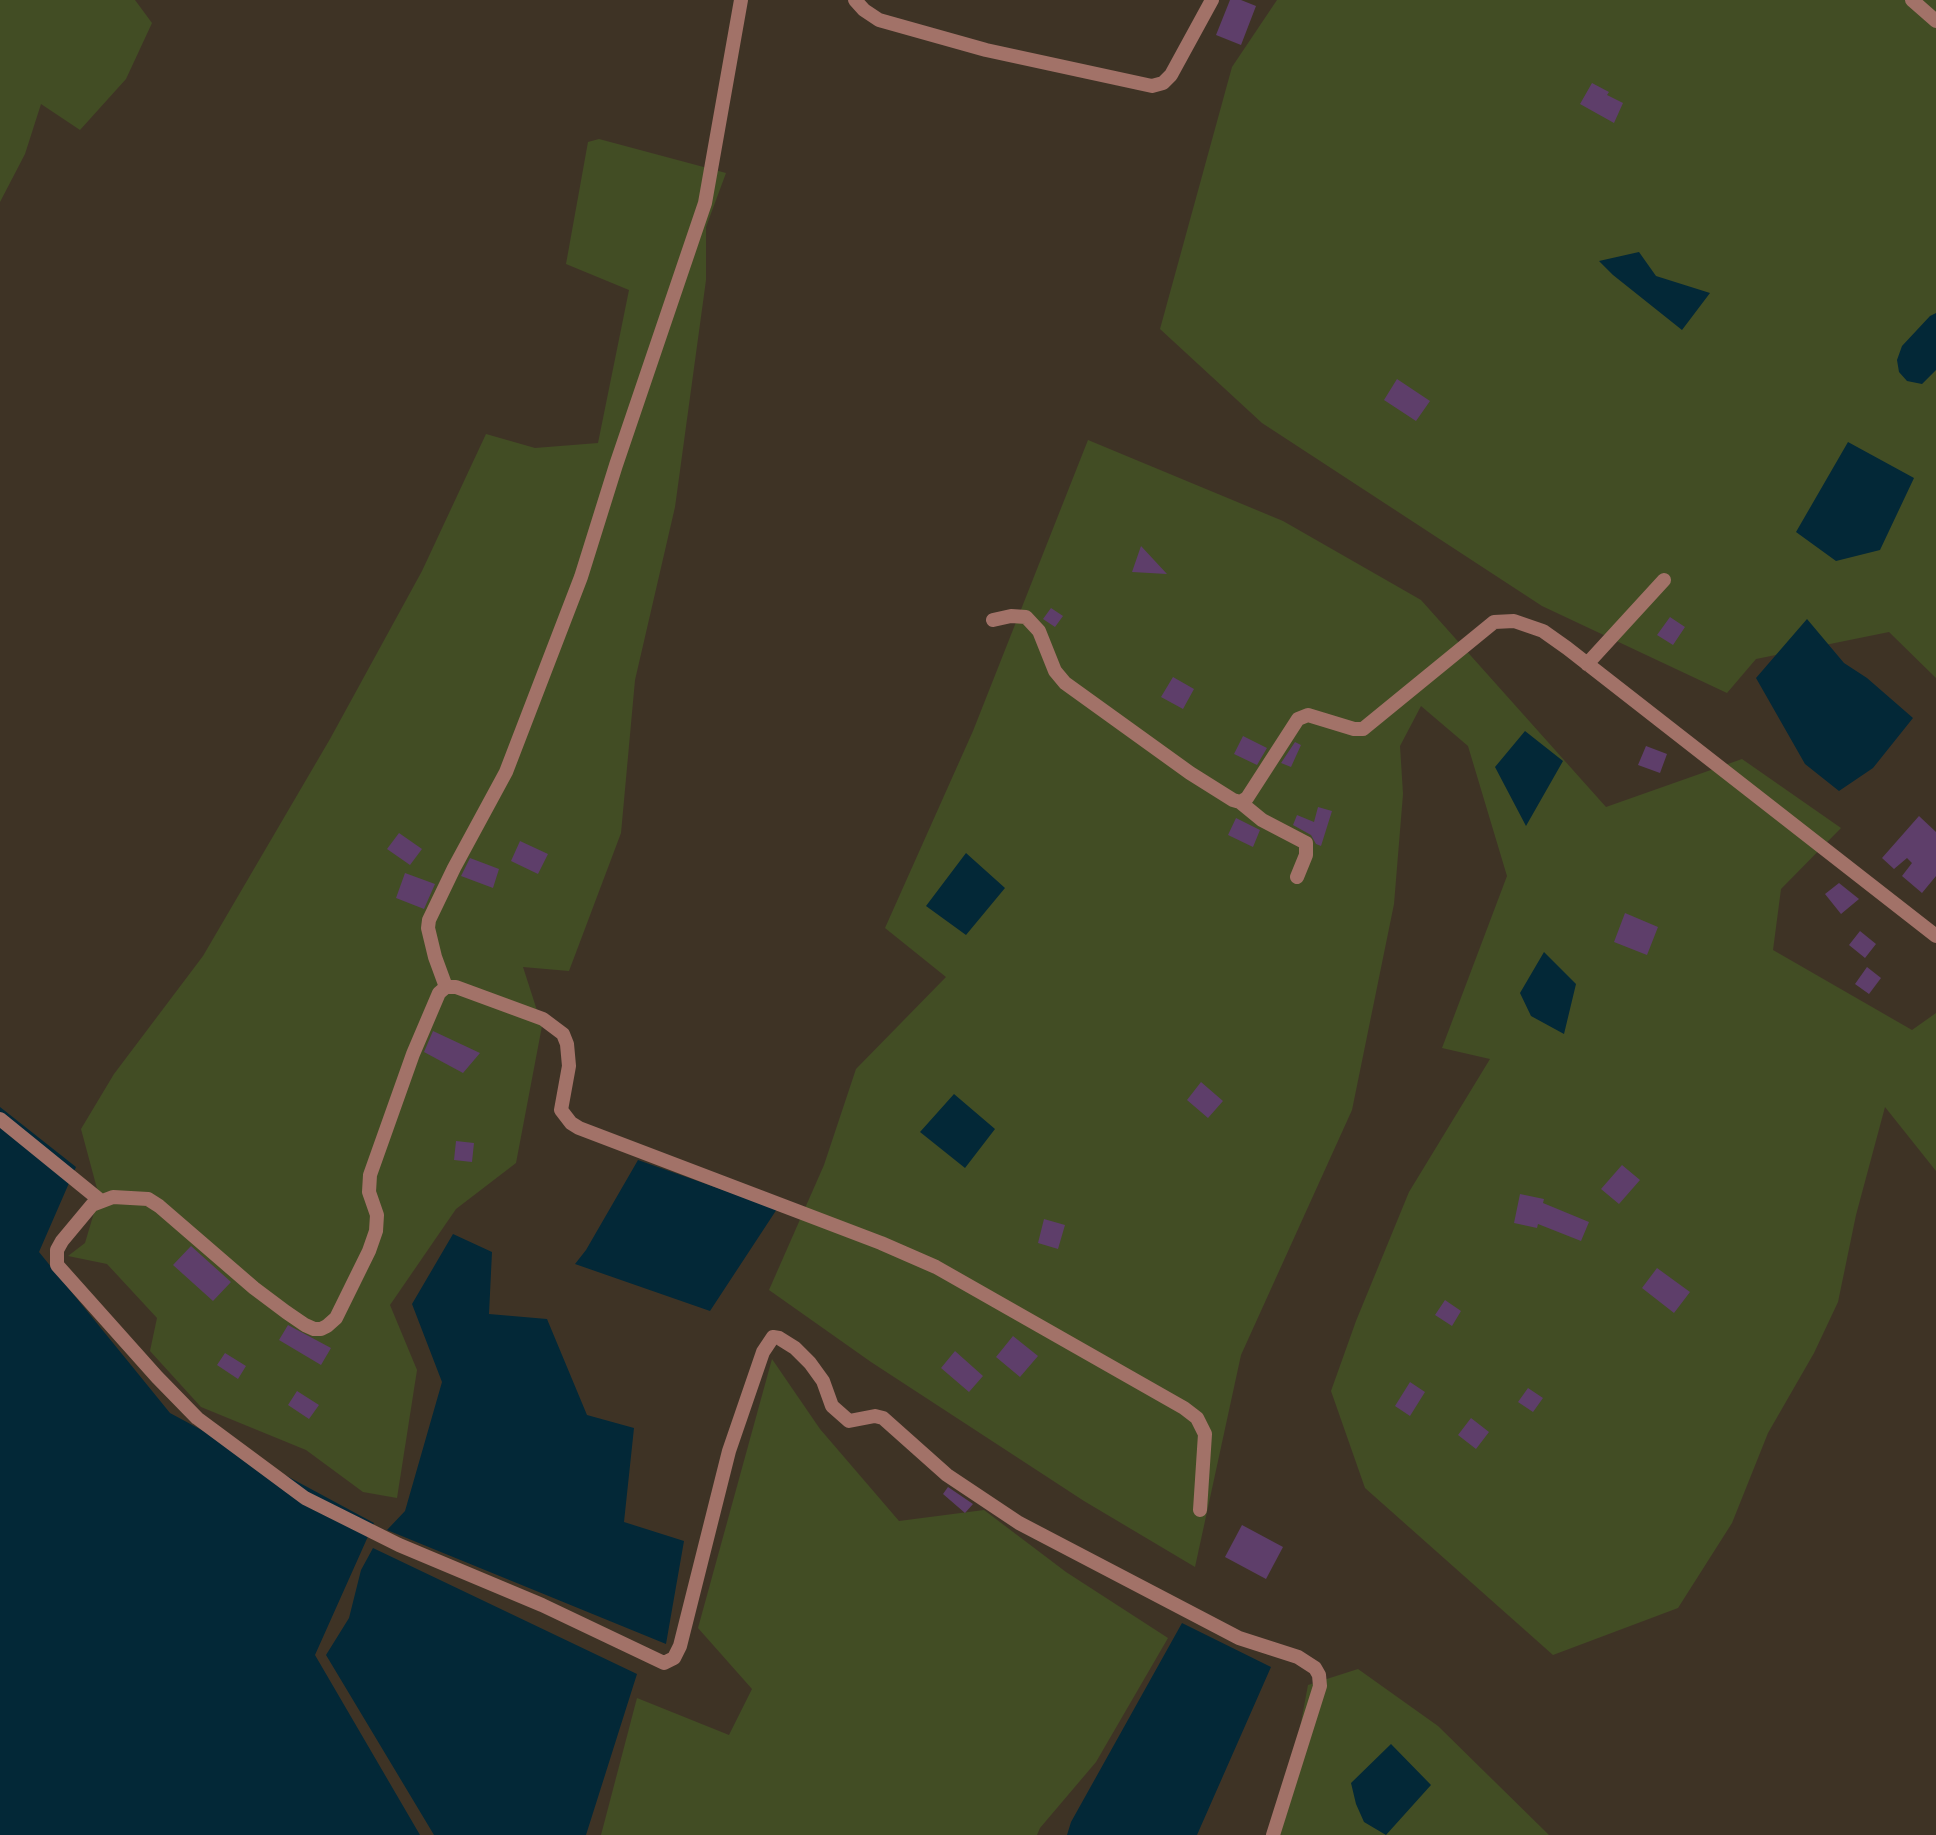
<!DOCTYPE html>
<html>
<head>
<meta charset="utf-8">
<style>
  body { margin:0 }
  canvas { display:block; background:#3e3325 }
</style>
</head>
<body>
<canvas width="1936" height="1835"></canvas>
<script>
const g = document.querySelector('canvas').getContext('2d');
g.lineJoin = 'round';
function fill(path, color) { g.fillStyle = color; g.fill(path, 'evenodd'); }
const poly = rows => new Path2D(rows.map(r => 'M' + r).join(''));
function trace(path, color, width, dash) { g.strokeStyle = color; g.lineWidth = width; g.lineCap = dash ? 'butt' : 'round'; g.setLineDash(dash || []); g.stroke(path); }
fill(poly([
  [0,0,135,0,152,23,126,79,80,130,41,104,25,154,0,202],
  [1277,0,1936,0,1936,678,1889,632,1756,659,1727,693,1542,606,1262,423,1160,329,1232,67],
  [599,139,726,173,706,227,706,280,675,507,635,680,621,833,569,971,523,967,542,1026,516,1163,456,1209,390,1305,417,1370,397,1498,363,1492,306,1450,201,1407,150,1351,157,1318,107,1264,68,1256,85,1243,99,1196,81,1129,114,1074,203,956,330,739,422,571,486,434,535,448,598,443,629,290,566,264,588,142],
  [1088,440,1283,521,1421,600,1606,807,1742,759,1841,828,1781,889,1773,950,1912,1030,1936,1013,1936,1171,1885,1107,1856,1215,1838,1302,1814,1353,1768,1433,1732,1523,1678,1608,1553,1655,1365,1488,1331,1391,1356,1321,1409,1192,1490,1059,1442,1048,1507,876,1468,746,1421,706,1400,746,1403,794,1394,904,1352,1110,1241,1355,1195,1567,1084,1501,871,1362,769,1290,824,1165,856,1069,946,977,885,928,973,731],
  [772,1359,820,1429,899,1521,984,1510,1066,1572,1168,1638,1096,1762,1040,1828,1037,1835,601,1835,637,1698,729,1735,752,1689,698,1628],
  [1358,1669,1438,1726,1549,1835,1280,1835,1308,1685]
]), '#424d24');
fill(poly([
  [1639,252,1656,276,1710,293,1682,330,1613,275,1599,261],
  [1936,313,1936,370,1922,384,1907,381,1899,372,1897,360,1902,346,1930,316],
  [1848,442,1914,478,1880,550,1836,561,1796,532],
  [1807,619,1844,663,1867,678,1913,718,1873,768,1839,791,1805,764,1756,678],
  [1525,731,1563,761,1526,826,1495,767],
  [966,853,1005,888,966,935,926,906],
  [1544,952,1576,984,1564,1034,1531,1016,1520,993],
  [954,1094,995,1129,965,1168,920,1132],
  [0,1107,76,1167,39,1252,170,1413,374,1523,315,1655,420,1835,0,1835],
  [638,1160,777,1209,710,1311,575,1264,586,1250],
  [453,1234,492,1252,489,1314,547,1319,587,1415,634,1428,624,1522,684,1541,666,1644,387,1530,405,1511,442,1382,412,1304],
  [373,1548,637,1674,586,1835,434,1835,326,1655,349,1618,361,1570],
  [1182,1623,1271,1667,1197,1835,1067,1835,1071,1822],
  [1391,1744,1431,1785,1386,1835,1364,1822,1356,1804,1351,1783]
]), '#032837');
fill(poly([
  [1230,0,1241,0,1256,6,1241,45,1216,35],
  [1592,83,1609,92,1607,95,1623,103,1614,123,1580,104],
  [1397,379,1430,401,1416,421,1384,400],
  [1141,546,1167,574,1132,572],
  [1051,608,1063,616,1055,627,1043,619],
  [1670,617,1685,627,1673,645,1657,635],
  [1173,677,1194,689,1183,709,1161,697],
  [1243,736,1267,748,1257,765,1234,754],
  [1295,742,1301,745,1291,767,1281,763],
  [1646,746,1667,754,1660,773,1638,765],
  [1318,807,1332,811,1321,846,1316,844,1311,835,1293,825,1297,815,1314,822],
  [1919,816,1936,832,1936,876,1922,893,1902,876,1912,863,1907,858,1894,869,1882,858],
  [1236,818,1260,830,1253,847,1228,835],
  [399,833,422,849,410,865,387,849],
  [520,841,548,854,538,874,511,861],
  [470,858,499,869,493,888,461,876],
  [405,873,435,884,424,909,396,898],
  [1839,883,1859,899,1841,914,1825,894],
  [1625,913,1658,927,1647,955,1614,942],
  [1860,931,1876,944,1865,958,1849,945],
  [1867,967,1881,978,1869,994,1855,984],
  [433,1031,480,1053,463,1073,424,1052],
  [1201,1082,1223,1101,1208,1118,1187,1100],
  [456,1141,474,1143,472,1162,454,1160],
  [1622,1165,1640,1180,1619,1204,1601,1189],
  [1520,1194,1544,1199,1543,1203,1589,1222,1581,1241,1538,1224,1537,1228,1514,1223],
  [1044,1219,1065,1225,1058,1249,1038,1243],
  [191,1246,231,1282,213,1301,173,1265],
  [1657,1268,1690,1292,1674,1313,1642,1288],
  [1445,1300,1461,1311,1452,1326,1435,1315],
  [288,1325,331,1348,321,1365,279,1340],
  [1013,1336,1038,1356,1020,1377,996,1357],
  [955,1351,983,1376,969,1392,941,1368],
  [225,1353,246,1366,238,1379,217,1365],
  [1410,1382,1425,1392,1410,1416,1395,1406],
  [1528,1388,1543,1398,1533,1412,1518,1402],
  [297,1391,319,1405,309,1419,288,1405],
  [1471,1418,1489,1432,1476,1449,1458,1435],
  [948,1487,973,1504,965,1513,943,1494],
  [1242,1525,1283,1547,1266,1579,1225,1557]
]), '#5e3e6a');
trace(poly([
  [855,0,864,10,879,20,986,50,1152,86,1163,83,1171,75,1212,0],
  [1912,0,1936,21],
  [993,620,1011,616,1026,617,1039,631,1055,671,1065,683,1190,773,1233,800,1240,802,1247,798,1298,719,1308,715,1354,729,1363,729,1494,622,1514,621,1543,631,1567,648,1936,936],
  [1587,664,1664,580],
  [1240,802,1262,820,1306,843,1306,855,1297,877],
  [446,987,435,957,428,928,429,920,454,868,506,772,581,577,616,465,705,203,741,0],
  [0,1119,101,1201],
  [1200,1510,1205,1434,1197,1418,1184,1408,936,1267,881,1243,579,1128,571,1123,561,1110,569,1066,567,1044,563,1034,543,1019,456,987,446,987,439,993,413,1054,370,1175,369,1192,377,1215,376,1231,369,1251,336,1318,327,1326,321,1329,314,1329,305,1325,286,1312,254,1288,159,1206,148,1199,113,1197,92,1205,62,1241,57,1250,57,1265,157,1377,197,1418,305,1498,399,1545,542,1605,664,1663,674,1658,680,1646,729,1451,763,1352,773,1337,779,1338,795,1348,810,1363,823,1381,832,1406,849,1421,875,1416,883,1418,947,1475,1019,1523,1239,1638,1298,1657,1315,1668,1319,1675,1320,1686,1273,1835]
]), '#a27268', 14);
</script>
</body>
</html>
